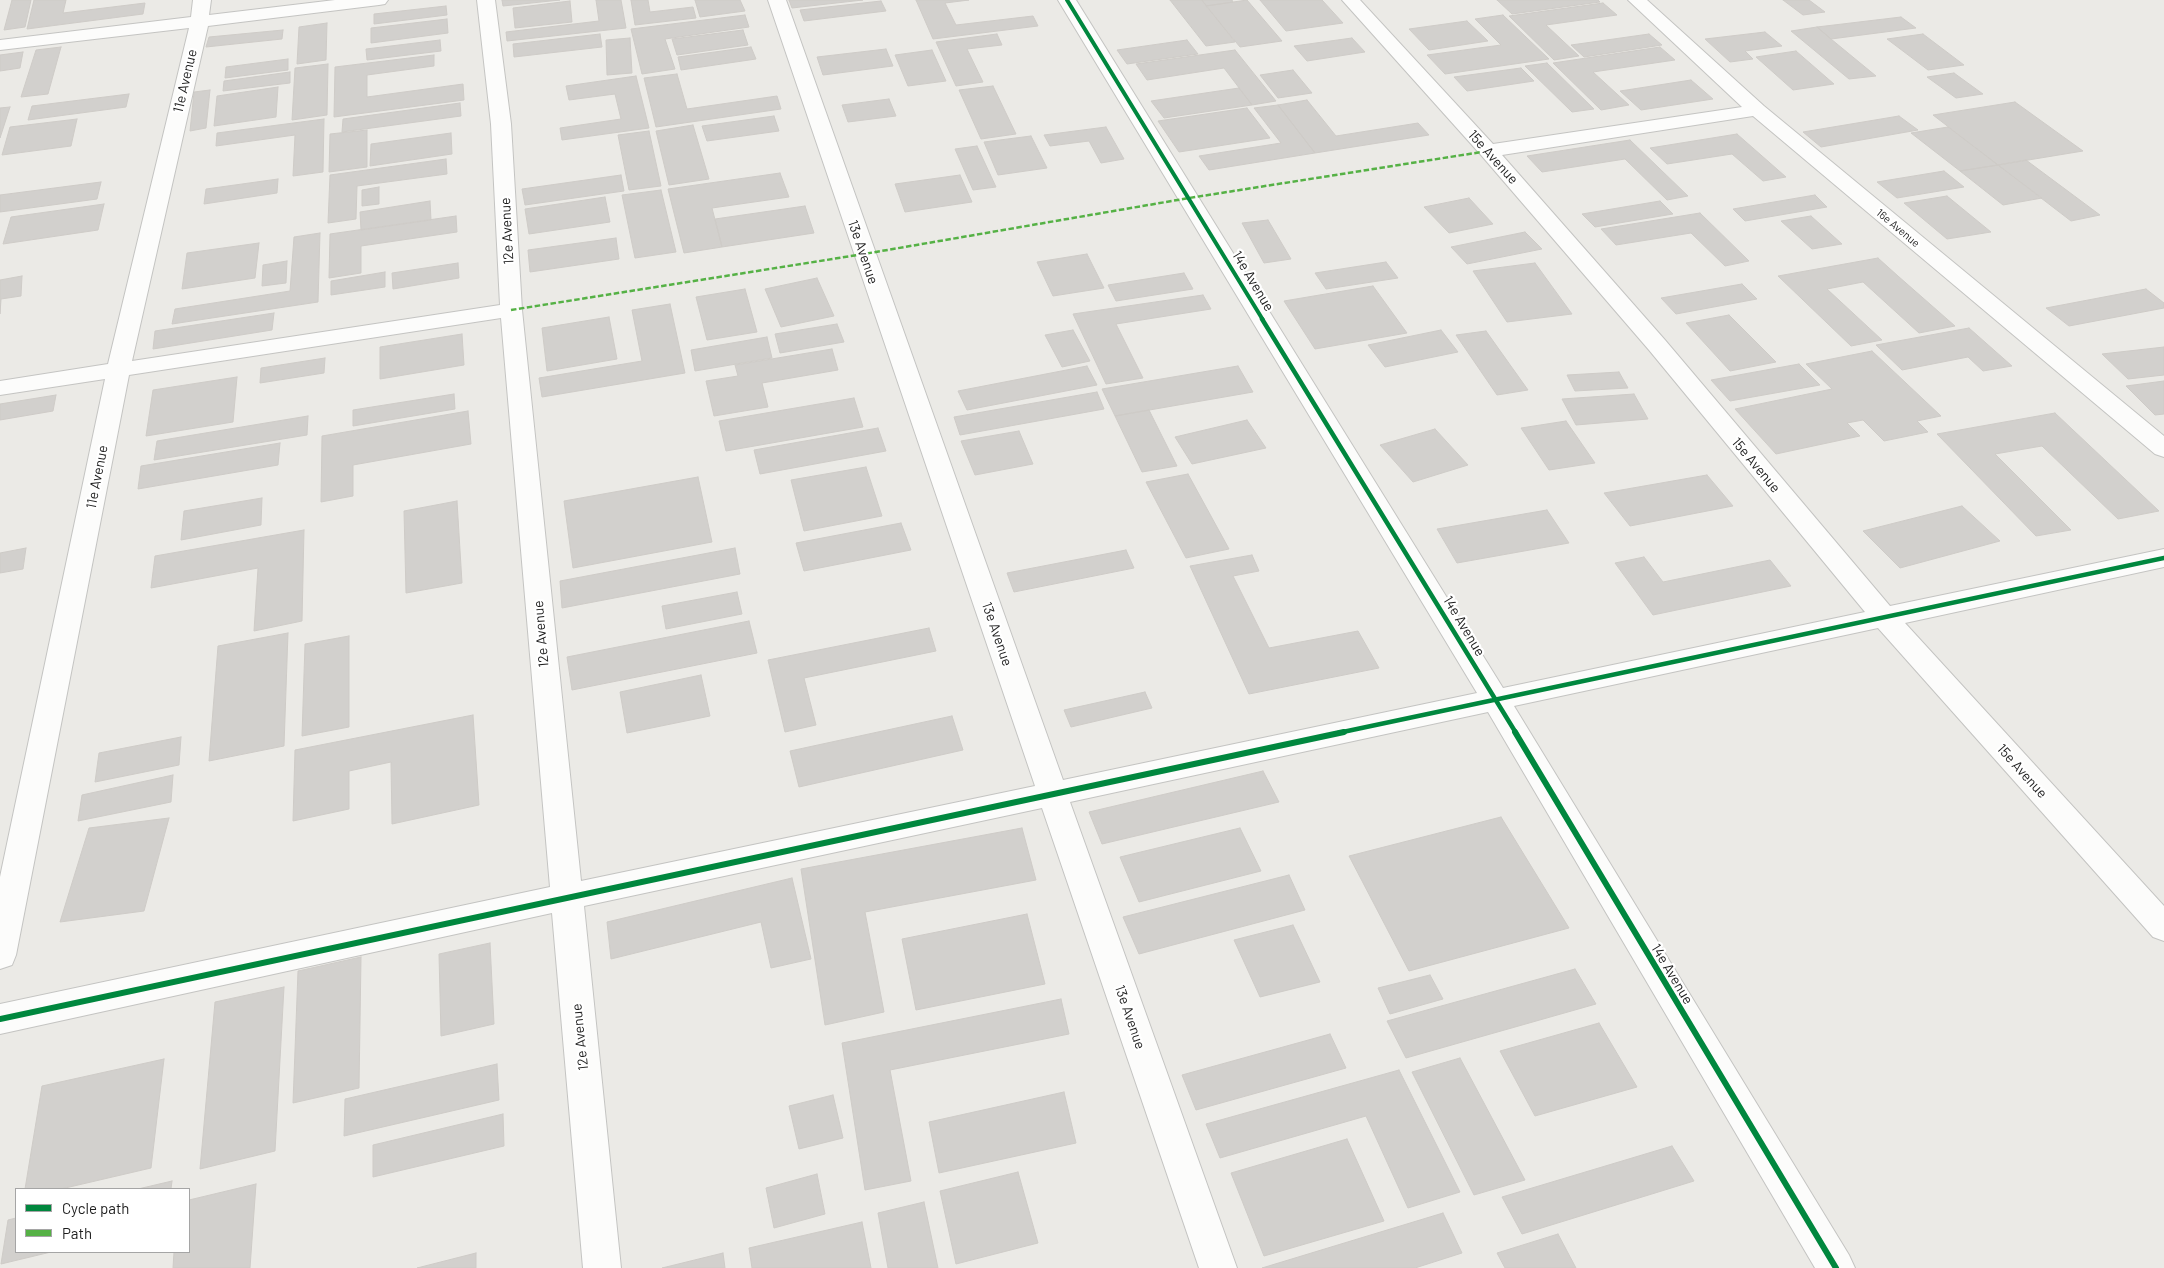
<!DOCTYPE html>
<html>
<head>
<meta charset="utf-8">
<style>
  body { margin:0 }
  #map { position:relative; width:2164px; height:1268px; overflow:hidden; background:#ebeae6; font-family:Barlow,sans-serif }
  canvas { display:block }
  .legend { position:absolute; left:15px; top:1188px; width:175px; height:65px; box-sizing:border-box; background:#fff; border:1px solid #a5a5a5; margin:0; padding:6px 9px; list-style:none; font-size:15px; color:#1d1d1d }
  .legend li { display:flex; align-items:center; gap:10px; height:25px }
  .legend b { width:25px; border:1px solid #a5a5a5 }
</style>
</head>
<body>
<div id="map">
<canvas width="2164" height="1268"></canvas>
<ul class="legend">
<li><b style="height:6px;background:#00873e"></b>Cycle path</li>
<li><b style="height:6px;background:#55b145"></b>Path</li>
</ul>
</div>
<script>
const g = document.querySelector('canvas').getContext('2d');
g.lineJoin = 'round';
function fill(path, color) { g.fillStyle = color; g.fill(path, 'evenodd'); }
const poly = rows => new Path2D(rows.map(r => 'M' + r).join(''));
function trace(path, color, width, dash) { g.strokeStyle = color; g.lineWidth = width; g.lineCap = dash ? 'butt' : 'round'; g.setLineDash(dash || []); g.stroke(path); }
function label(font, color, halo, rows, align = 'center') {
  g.font = font + ' Barlow,sans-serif'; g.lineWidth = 4.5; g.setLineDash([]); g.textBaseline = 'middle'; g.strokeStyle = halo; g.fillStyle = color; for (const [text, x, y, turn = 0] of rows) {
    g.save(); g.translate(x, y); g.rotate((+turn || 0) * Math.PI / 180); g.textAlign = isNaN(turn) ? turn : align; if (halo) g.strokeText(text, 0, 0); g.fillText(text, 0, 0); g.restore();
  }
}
const building = poly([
  [12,0,31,0,25,27,4,30,12,0],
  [34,0,66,0,63,13,145,3,143,14,27,29,34,0],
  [502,0,560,0,503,6,502,0],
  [596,0,621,0,626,28,507,41,506,32,599,21,596,0],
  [631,0,648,0,650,12,693,7,696,18,635,25,631,0],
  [695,0,740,0,745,11,700,17,695,0],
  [789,0,863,0,792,8,789,0],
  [916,0,969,0,945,3,956,25,1033,16,1038,26,933,39,916,0],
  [1170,0,1202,0,1235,42,1206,46,1170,0],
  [1202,0,1232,0,1233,2,1206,6,1202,0],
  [1247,0,1282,41,1240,47,1206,6,1247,0],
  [1260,0,1322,0,1343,23,1286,31,1260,0],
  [1497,0,1598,0,1600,2,1512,14,1497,0],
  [1783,0,1809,0,1825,12,1803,15,1783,0],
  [570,1,572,22,515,28,513,8,570,1],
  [881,1,886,11,804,21,800,10,881,1],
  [1603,3,1617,15,1546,25,1579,56,1554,60,1509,16,1603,3],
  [446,6,447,15,374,24,374,14,446,6],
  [745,15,749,27,665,39,675,69,642,74,631,29,745,15],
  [1503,15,1549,59,1445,74,1427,55,1501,45,1475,19,1503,15],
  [1901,17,1916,28,1831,39,1817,27,1901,17],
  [447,19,448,33,371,43,371,28,447,19],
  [1467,21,1488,41,1429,50,1409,29,1467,21],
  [327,23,326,60,297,64,299,27,327,23],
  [1817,27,1831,39,1876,76,1849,79,1791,31,1817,27],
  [283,30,282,39,206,47,209,37,283,30],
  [743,30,748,45,677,55,672,39,743,30],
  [1765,32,1782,46,1745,51,1753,59,1730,62,1705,39,1765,32],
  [600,34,602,47,514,57,513,44,600,34],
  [997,34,1002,45,967,49,983,82,956,86,936,42,997,34],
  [1649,34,1662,45,1584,57,1571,45,1649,34],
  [1923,34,1964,65,1928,70,1887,39,1923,34],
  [630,38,632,73,607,75,606,40,630,38],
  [1352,38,1365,52,1307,61,1294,46,1352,38],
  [440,40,441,51,367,60,366,49,440,40],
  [1187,40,1198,54,1127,64,1117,50,1187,40],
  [61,47,48,94,21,97,36,50,61,47],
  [751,47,756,59,681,70,678,57,751,47],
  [1660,47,1675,60,1593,72,1629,105,1601,110,1553,63,1660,47],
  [886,49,893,66,823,75,817,57,886,49],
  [932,50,946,81,908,86,895,55,932,50],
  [1235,50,1276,101,1252,105,1224,68,1147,80,1136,64,1235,50],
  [1796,51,1834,84,1793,90,1756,57,1796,51],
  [23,52,20,68,0,71,0,55,23,52],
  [434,55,434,66,367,75,367,97,463,84,464,100,334,117,335,67,434,55],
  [288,59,288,70,225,78,226,67,288,59],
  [1547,63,1594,109,1572,112,1525,66,1547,63],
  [328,64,327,115,292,120,295,68,328,64],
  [1521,68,1534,81,1467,91,1454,77,1521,68],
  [1293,70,1312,93,1278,98,1260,75,1293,70],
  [290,72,290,83,223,91,224,81,290,72],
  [1954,73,1983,94,1956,98,1927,77,1954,73],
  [677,74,687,109,777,96,781,109,656,127,644,78,677,74],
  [636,76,649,128,562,140,560,128,621,119,615,94,569,100,566,86,636,76],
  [1691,80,1713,99,1641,110,1620,91,1691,80],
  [993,86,1016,134,981,139,959,90,993,86],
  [278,87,276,117,214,126,217,96,278,87],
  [1239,88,1252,105,1164,118,1151,101,1239,88],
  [210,90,206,128,190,131,194,92,210,90],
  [129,94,126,107,28,120,32,106,129,94],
  [889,99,896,116,848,122,842,105,889,99],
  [1307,100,1336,136,1418,123,1429,135,1315,153,1278,105,1307,100],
  [2015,102,2083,151,1998,165,1933,115,2015,102],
  [460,103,461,116,342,132,343,119,460,103],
  [1278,105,1315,153,1209,170,1199,156,1281,143,1254,108,1278,105],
  [10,107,0,138,0,108,10,107],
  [1247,108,1270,138,1179,152,1158,121,1247,108],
  [774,116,779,131,707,141,702,126,774,116],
  [1899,116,1918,130,1821,147,1803,132,1899,116],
  [77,119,71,146,2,155,10,127,77,119],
  [324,119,323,172,293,176,295,135,216,146,217,133,324,119],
  [693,125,709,179,669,185,656,131,693,125],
  [1106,127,1124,159,1101,163,1089,141,1050,146,1044,135,1106,127],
  [1948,127,1998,165,1960,171,1911,133,1948,127],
  [367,130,367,167,329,172,330,134,367,130],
  [649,131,661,186,629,190,618,135,649,131],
  [451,133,452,154,370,166,371,144,451,133],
  [1737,134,1786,177,1763,181,1732,154,1667,164,1650,148,1737,134],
  [1031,136,1047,168,998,175,984,142,1031,136],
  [1630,140,1688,196,1667,200,1625,159,1542,172,1527,156,1630,140],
  [977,146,996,187,973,190,955,149,977,146],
  [446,159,447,174,357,186,356,219,328,223,330,175,446,159],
  [2026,160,2100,215,2071,221,1998,165,2026,160],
  [1998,165,2042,198,2003,205,1960,171,1998,165],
  [1944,171,1964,187,1897,198,1877,182,1944,171],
  [780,173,789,197,712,208,722,247,684,253,668,189,780,173],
  [621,175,624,191,525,205,522,189,621,175],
  [960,175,972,202,905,212,895,184,960,175],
  [278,179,277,193,204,204,206,189,278,179],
  [101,182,97,199,0,212,0,195,101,182],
  [379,187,379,204,362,206,362,190,379,187],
  [661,190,676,252,635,258,622,195,661,190],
  [1815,195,1827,207,1745,221,1733,209,1815,195],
  [1947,196,1991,232,1947,239,1904,203,1947,196],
  [605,197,610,222,529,234,525,209,605,197],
  [1469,198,1493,224,1449,233,1424,207,1469,198],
  [430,201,431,220,361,230,360,212,430,201],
  [1660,201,1673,214,1595,227,1582,214,1660,201],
  [104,204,98,230,3,244,11,217,104,204],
  [805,206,814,233,722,247,715,219,805,206],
  [1700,213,1749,261,1725,266,1691,233,1616,245,1601,229,1700,213],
  [456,216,457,232,361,246,361,273,329,278,330,234,456,216],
  [1811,216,1842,244,1812,249,1781,221,1811,216],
  [1268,220,1291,259,1264,263,1242,223,1268,220],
  [1525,232,1542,249,1467,264,1451,247,1525,232],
  [320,233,318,302,172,324,175,309,290,291,294,237,320,233],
  [616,238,619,259,530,272,528,250,616,238],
  [259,243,255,278,182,289,187,253,259,243],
  [1087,254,1104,288,1053,296,1037,262,1087,254],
  [1878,258,1898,276,1955,326,1919,333,1863,282,1827,289,1882,340,1851,346,1778,276,1878,258],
  [287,261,286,283,262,286,263,265,287,261],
  [1386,262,1398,278,1326,289,1315,273,1386,262],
  [458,263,459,278,393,289,392,273,458,263],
  [1535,263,1572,314,1507,322,1473,271,1535,263],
  [385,272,385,287,331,295,331,281,385,272],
  [1184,273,1193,289,1116,301,1108,285,1184,273],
  [22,276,21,296,1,299,0,314,0,280,22,276],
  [817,278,834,316,781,327,765,289,817,278],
  [1742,284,1757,299,1676,314,1661,298,1742,284],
  [1373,286,1407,333,1315,349,1284,301,1373,286],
  [745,289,757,332,707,340,696,297,745,289],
  [2146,289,2164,303,2164,308,2069,326,2046,308,2146,289],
  [1203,295,1211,309,1116,324,1143,378,1106,384,1073,314,1203,295],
  [670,304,685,373,542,397,539,378,642,361,632,310,670,304],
  [274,313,272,330,153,349,155,331,274,313],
  [1729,315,1776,362,1730,371,1686,323,1729,315],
  [609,317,617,359,547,371,542,328,609,317],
  [837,324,844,342,780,353,775,334,837,324],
  [1969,328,2012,366,1983,371,1968,357,1902,370,1876,345,1969,328],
  [1073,330,1090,361,1062,367,1045,335,1073,330],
  [1441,330,1458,352,1385,367,1368,345,1441,330],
  [1486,331,1528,390,1497,395,1456,335,1486,331],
  [462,334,464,365,380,379,380,347,462,334],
  [767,337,772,358,695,371,691,350,767,337],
  [2164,347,2164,375,2128,379,2102,354,2164,347],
  [832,349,838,370,762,383,768,407,714,416,706,381,738,376,735,365,832,349],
  [1872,351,1941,416,1917,421,1928,432,1884,441,1863,420,1847,423,1860,436,1776,454,1735,409,1832,389,1806,364,1872,351],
  [325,358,324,373,260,383,261,368,325,358],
  [1799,364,1820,385,1730,401,1711,380,1799,364],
  [1087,366,1097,385,967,410,958,391,1087,366],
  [1238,366,1253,392,1115,416,1102,389,1238,366],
  [1619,372,1628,388,1575,391,1567,375,1619,372],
  [237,377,233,422,146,436,153,390,237,377],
  [2164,381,2164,414,2155,415,2126,386,2164,381],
  [1097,392,1104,409,960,435,954,417,1097,392],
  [454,394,455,409,353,426,353,410,454,394],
  [1634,394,1648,419,1576,425,1562,399,1634,394],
  [56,395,53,411,0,420,0,404,56,395],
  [854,398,863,427,726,451,719,421,854,398],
  [1149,410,1177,466,1142,472,1115,416,1149,410],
  [468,411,471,444,353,465,353,496,321,502,322,436,468,411],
  [2055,413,2159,511,2118,519,2042,446,1995,454,2071,530,2036,536,1937,434,2055,413],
  [308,416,307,435,154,460,157,441,308,416],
  [1247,420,1266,448,1192,464,1175,437,1247,420],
  [1566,421,1595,463,1549,470,1521,428,1566,421],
  [878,428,886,451,760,474,754,450,878,428],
  [1435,429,1468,465,1413,482,1380,445,1435,429],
  [1019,431,1033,464,975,475,961,441,1019,431],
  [280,443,278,465,138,489,141,466,280,443],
  [866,467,882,516,804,531,791,480,866,467],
  [1188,474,1229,549,1186,558,1146,482,1188,474],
  [1707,475,1733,506,1630,526,1604,493,1707,475],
  [698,477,712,542,573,568,564,501,698,477],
  [262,498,261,525,181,540,184,511,262,498],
  [457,501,462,583,406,593,404,511,457,501],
  [1962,506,2000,541,1900,568,1863,531,1962,506],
  [1547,510,1569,543,1457,563,1437,529,1547,510],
  [901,523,911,550,804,571,796,543,901,523],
  [304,530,302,621,254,631,258,568,151,588,155,556,304,530],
  [26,548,23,569,0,573,0,553,26,548],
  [735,548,740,574,562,608,560,581,735,548],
  [1126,550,1134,568,1014,592,1007,573,1126,550],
  [1252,555,1259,571,1233,576,1269,648,1358,631,1379,668,1249,694,1190,566,1252,555],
  [1644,557,1663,582,1770,560,1791,586,1653,615,1615,563,1644,557],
  [737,592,742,614,666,629,662,606,737,592],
  [749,621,757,653,572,690,567,657,749,621],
  [929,628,936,651,804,678,816,725,785,732,768,660,929,628],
  [288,633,284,746,209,761,218,646,288,633],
  [349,636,349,727,302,736,305,644,349,636],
  [701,675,710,716,627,733,620,692,701,675],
  [1145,692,1152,708,1071,727,1064,710,1145,692],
  [473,715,479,805,392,824,391,762,349,771,349,809,293,821,295,750,473,715],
  [952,716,963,750,799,787,790,751,952,716],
  [181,737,179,765,95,782,99,753,181,737],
  [1263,771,1279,802,1102,844,1089,812,1263,771],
  [173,775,171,802,78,821,82,795,173,775],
  [1501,817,1569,928,1409,971,1349,856,1501,817],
  [169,818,144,911,60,922,89,828,169,818],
  [1022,828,1036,880,865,912,884,1012,825,1025,801,869,1022,828],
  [1240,828,1261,871,1139,902,1120,857,1240,828],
  [1289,875,1305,910,1139,954,1123,917,1289,875],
  [792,878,811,959,771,968,761,922,611,959,607,922,792,878],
  [1027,914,1045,984,916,1010,902,939,1027,914],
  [1293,925,1320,982,1260,997,1234,940,1293,925],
  [490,943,494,1024,441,1036,439,954,490,943],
  [361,957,359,1088,293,1103,298,971,361,957],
  [1575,969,1596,1004,1406,1058,1387,1021,1575,969],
  [1430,975,1443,999,1390,1014,1378,988,1430,975],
  [284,987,275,1151,200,1169,215,1002,284,987],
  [1061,999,1069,1034,890,1070,911,1181,865,1190,842,1043,1061,999],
  [1599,1023,1637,1087,1535,1116,1500,1051,1599,1023],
  [1330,1034,1346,1068,1196,1110,1182,1075,1330,1034],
  [1460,1058,1525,1180,1474,1195,1412,1072,1460,1058],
  [164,1059,151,1168,61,1189,25,1189,42,1086,164,1059],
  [497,1064,499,1100,344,1136,345,1099,497,1064],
  [1399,1070,1460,1192,1408,1208,1366,1116,1220,1158,1206,1124,1399,1070],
  [1064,1092,1076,1143,939,1173,929,1122,1064,1092],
  [833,1095,843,1138,799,1149,789,1106,833,1095],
  [503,1114,504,1146,373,1177,373,1145,503,1114],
  [1347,1139,1384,1221,1264,1256,1231,1173,1347,1139],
  [1672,1146,1694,1181,1522,1234,1502,1197,1672,1146],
  [1018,1172,1038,1243,956,1264,940,1191,1018,1172],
  [817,1174,825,1214,774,1228,766,1188,817,1174],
  [172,1181,171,1189,138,1189,172,1181],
  [256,1184,250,1268,173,1268,174,1252,189,1252,189,1200,256,1184],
  [924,1202,938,1268,888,1268,878,1213,924,1202],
  [1443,1213,1462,1253,1415,1268,1262,1268,1443,1213],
  [16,1218,16,1252,51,1252,1,1264,8,1220,16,1218],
  [862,1222,871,1268,752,1268,749,1248,862,1222],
  [1558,1234,1576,1268,1505,1268,1497,1253,1558,1234],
  [476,1253,476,1268,417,1268,476,1253],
  [723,1253,725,1268,662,1268,723,1253]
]);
fill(building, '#d2d0cd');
trace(building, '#cecbc7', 1);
const street = poly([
  [193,0,211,0,209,15,335,0,388,0,385,4,379,5,208,26,132,361,500,305,491,124,477,0,495,0,511,124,522,310,581,881,1035,786,768,0,786,0,1063,780,1477,693,1058,0,1076,0,1503,688,1865,612,1649,350,1481,155,1342,0,1360,0,1493,144,1742,107,1628,0,1647,0,1764,106,2164,436,2164,457,2155,454,1753,116,1502,155,1665,340,1890,606,2164,549,2164,567,1905,623,2164,906,2164,941,2153,937,1878,628,1514,706,1849,1255,1855,1268,1815,1268,1488,712,1070,802,1237,1268,1199,1268,1042,808,584,906,621,1268,583,1268,552,913,0,1034,0,1004,550,887,501,318,129,375,16,955,12,965,0,969,0,877,105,379,0,395,0,381,108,364,189,28,0,50,0,40,191,17,193,0]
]);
trace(street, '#c4c4c2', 2);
fill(street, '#fcfcfb');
trace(poly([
  [511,310,864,254,1189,198,1488,151]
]), '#55b145', 2.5, [5.5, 2.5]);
trace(poly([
  [1067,0,1263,320]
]), '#00873e', 4);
trace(poly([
  [1262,319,1516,733],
  [1338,733,2164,558]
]), '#00873e', 4.5);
trace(poly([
  [1515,732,1836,1268],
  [0,1019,1344,732]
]), '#00873e', 6);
label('11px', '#1d1d1d', '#fff', [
  ["16e Avenue",1898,228,40]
]);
label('14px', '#1d1d1d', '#fff', [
  ["11e Avenue",185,81,-77],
  ["15e Avenue",1493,157,48],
  ["12e Avenue",507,231,-93],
  ["13e Avenue",863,252,71],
  ["14e Avenue",1253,281,59],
  ["15e Avenue",1756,465,50],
  ["11e Avenue",97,477,-79],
  ["14e Avenue",1464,626,59],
  ["12e Avenue",541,634,-95],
  ["13e Avenue",997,634,71],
  ["15e Avenue",2022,771,48],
  ["14e Avenue",1672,974,59],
  ["13e Avenue",1130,1017,71],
  ["12e Avenue",580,1037,-96]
]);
</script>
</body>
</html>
